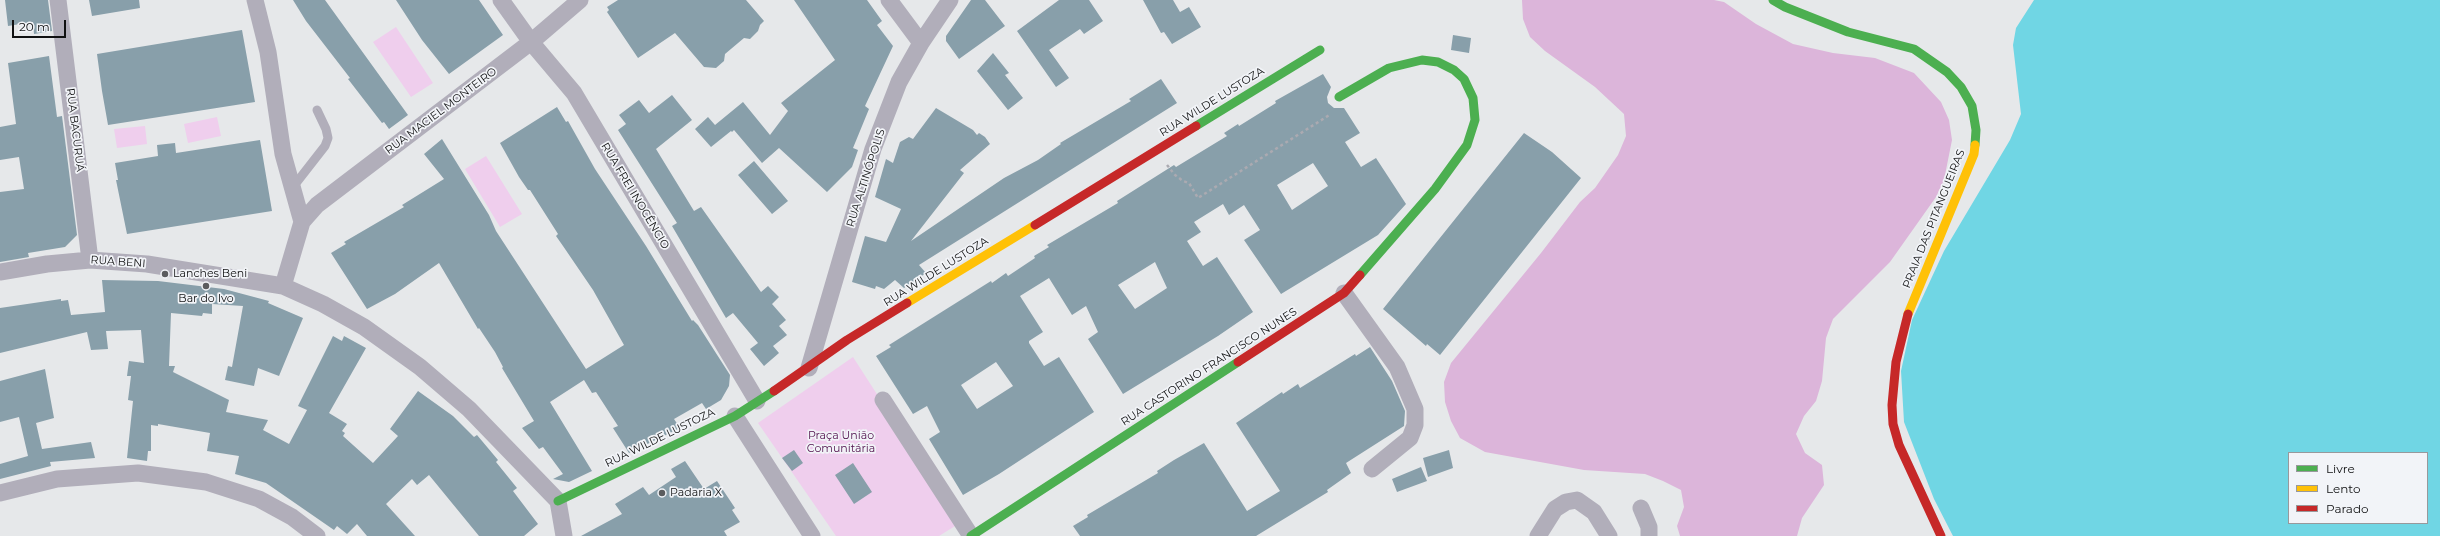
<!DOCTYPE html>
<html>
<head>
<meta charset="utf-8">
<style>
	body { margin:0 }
	#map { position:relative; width:2440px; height:536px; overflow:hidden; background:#e6e8ea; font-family:Montserrat,sans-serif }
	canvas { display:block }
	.legend { position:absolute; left:2288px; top:452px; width:140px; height:72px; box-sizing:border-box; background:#f2f4f8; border:1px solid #98999c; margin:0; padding:5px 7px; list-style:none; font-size:12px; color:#101112 }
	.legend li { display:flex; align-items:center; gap:8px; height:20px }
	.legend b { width:20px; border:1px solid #98999c }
	.scale { position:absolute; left:12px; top:20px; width:54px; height:18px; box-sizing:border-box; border:2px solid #101112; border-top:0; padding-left:5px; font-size:12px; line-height:14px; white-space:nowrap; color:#101112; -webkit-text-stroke:3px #f2f4f8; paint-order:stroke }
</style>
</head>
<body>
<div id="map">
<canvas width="2440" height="536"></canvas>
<ul class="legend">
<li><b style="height:5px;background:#4caf50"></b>Livre</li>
<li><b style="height:5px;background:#ffc107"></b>Lento</li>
<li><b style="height:5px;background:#c62828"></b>Parado</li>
</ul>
<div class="scale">20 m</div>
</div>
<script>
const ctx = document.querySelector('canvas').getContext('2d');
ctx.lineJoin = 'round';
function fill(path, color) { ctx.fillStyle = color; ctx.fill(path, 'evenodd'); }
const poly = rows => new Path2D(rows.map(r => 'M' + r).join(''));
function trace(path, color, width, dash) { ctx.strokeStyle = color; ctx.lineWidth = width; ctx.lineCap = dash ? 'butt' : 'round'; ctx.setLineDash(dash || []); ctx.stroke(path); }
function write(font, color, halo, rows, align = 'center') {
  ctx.font = font + ' Montserrat,sans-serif'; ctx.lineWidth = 3.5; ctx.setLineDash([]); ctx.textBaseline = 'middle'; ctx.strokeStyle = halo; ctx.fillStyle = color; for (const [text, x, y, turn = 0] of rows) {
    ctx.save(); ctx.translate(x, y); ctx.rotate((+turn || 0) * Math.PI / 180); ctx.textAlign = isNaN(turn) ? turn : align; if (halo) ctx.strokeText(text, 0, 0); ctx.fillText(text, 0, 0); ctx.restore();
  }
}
fill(poly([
	[396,27,433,83,411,97,373,42],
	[217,117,221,136,188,143,184,124],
	[145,126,147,144,117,148,114,129],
	[486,156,522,214,500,227,465,169],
	[853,357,960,523,939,536,836,536,758,423]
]), '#efceed');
fill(poly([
	[1522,0,1714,0,1724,2,1756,24,1793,44,1833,53,1875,58,1914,73,1941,102,1949,120,1952,140,1944,180,1936,197,1890,262,1833,319,1826,338,1822,381,1816,401,1804,416,1796,434,1805,453,1822,465,1824,485,1802,518,1797,536,1680,536,1677,526,1684,507,1681,490,1663,481,1645,474,1584,470,1485,452,1460,438,1451,421,1445,402,1444,382,1451,363,1541,253,1580,202,1595,188,1618,155,1626,136,1624,114,1595,87,1545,51,1530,37,1523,19]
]), '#dcb5da');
fill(poly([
	[2034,0,2440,0,2440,536,1953,536,1934,499,1904,422,1901,371,1912,320,1944,251,2010,140,2021,114,2013,45,2016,28],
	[2289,453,2427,453,2427,523,2289,523]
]), '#70d6e4');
fill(poly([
	[5,0,48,0,52,31,34,34,33,22,8,26],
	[89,0,139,0,140,8,92,16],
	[293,0,325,0,408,115,389,129,384,122,382,123,348,79,350,78,306,21],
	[396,0,479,0,503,35,449,74,422,40],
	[618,0,746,0,764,21,760,25,758,31,750,39,744,38,725,54,724,61,716,68,704,67,675,33,638,58,607,12,609,10,607,7],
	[794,0,867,0,882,21,877,25,893,46,865,106,869,109,853,148,858,150,852,167,827,192,779,148,762,163,734,130,732,132,731,131,711,147,695,129,708,117,715,125,743,102,770,135,788,111,781,103,835,60],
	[971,0,985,0,1005,26,959,59,946,41,946,36],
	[1059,0,1089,0,1103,21,1084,34,1080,29,1049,50,1069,78,1056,87,1017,31],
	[1143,0,1173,0,1180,12,1189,7,1201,27,1172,44,1164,32,1161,33],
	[242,30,255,102,108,125,102,91,97,54],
	[1453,35,1471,38,1469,53,1451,50],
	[993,53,1009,73,1005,75,1023,98,1008,110,977,71],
	[49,56,57,117,62,116,77,235,65,247,28,253,29,257,0,262,0,192,24,189,19,157,0,160,0,127,16,124,8,63],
	[1323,74,1331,87,1327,97,1328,103,1334,108,1344,108,1360,133,1345,142,1361,167,1376,158,1406,204,1378,235,1281,294,1244,240,1260,230,1244,205,1229,215,1223,204,1194,222,1201,232,1187,241,1203,266,1217,257,1253,312,1218,336,1123,394,1088,339,1098,332,1086,306,1072,315,1049,278,1020,296,1043,332,1029,341,1029,343,1044,366,1059,357,1094,412,999,474,963,495,929,439,940,432,927,406,913,414,876,356,891,347,889,345,991,281,992,283,1006,273,1008,276,1035,258,1034,256,1049,247,1047,245,1118,203,1117,201,1174,165,1176,167,1227,136,1224,133,1238,124,1239,126,1276,103,1275,101],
	[1313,163,1328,186,1292,210,1277,185],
	[1155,262,1167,288,1135,309,1118,285],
	[996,362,1013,386,977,409,961,385],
	[1161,79,1177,103,919,265,926,273,904,288,895,280,884,289,876,286,875,289,852,282,865,236,886,242,901,209,875,197,886,159,893,163,900,142,909,137,913,139,936,108,973,130,977,135,979,133,985,137,990,144,960,170,964,173,911,241,1004,178,1038,160,1061,144,1060,143,1131,101,1129,99],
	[672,95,692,120,656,149,694,211,701,207,761,292,768,286,779,297,772,304,786,320,779,326,787,335,773,346,779,353,764,366,750,349,758,343,733,313,726,318,672,226,677,223,618,130,626,124,619,115,639,100,649,113],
	[557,107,566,122,568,121,595,169,646,246,692,321,693,320,698,325,730,375,729,386,721,400,706,409,702,403,674,419,680,428,629,453,613,428,618,426,596,392,592,393,584,380,550,402,592,471,569,482,553,479,563,474,543,447,539,449,522,428,534,421,502,368,503,367,495,352,479,328,478,329,439,263,395,294,367,309,331,253,346,244,344,242,404,207,402,205,444,179,424,154,442,139,489,215,496,231,586,369,624,345,593,290,563,246,556,236,558,234,530,190,528,190,519,177,500,143],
	[1524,133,1552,152,1581,178,1440,355,1427,344,1426,346,1383,309],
	[260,140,272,211,127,234,116,180,118,180,115,163,158,156,157,145,175,143,176,153],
	[754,161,788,201,772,214,738,175],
	[102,280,158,281,224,289,269,301,268,303,303,318,279,376,258,368,254,386,225,380,228,366,232,367,243,306,212,304,212,314,203,313,202,316,171,313,169,366,175,366,173,372,229,400,226,412,268,420,263,430,289,444,307,410,298,406,333,336,342,341,344,336,366,348,329,413,347,424,342,431,345,433,343,436,373,463,398,436,390,429,418,391,453,416,474,437,477,435,498,460,496,462,517,488,513,491,538,524,524,536,479,536,429,475,417,485,412,479,386,504,415,536,367,536,357,524,347,534,337,526,334,530,266,483,235,474,239,456,207,451,210,433,158,424,158,426,151,425,151,451,148,451,147,461,127,458,133,401,128,400,131,376,127,376,129,361,144,363,141,330,106,331,108,349,91,350,87,332,0,353,0,308,61,299,61,301,68,300,71,315,105,312],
	[1370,347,1392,381,1405,411,1404,426,1346,463,1351,473,1327,490,1328,492,1256,536,1080,536,1073,526,1088,517,1087,515,1158,473,1157,471,1174,460,1204,443,1247,511,1280,491,1236,423,1282,392,1283,394,1298,384,1300,388,1355,354,1356,356],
	[45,369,54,418,36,423,42,449,91,442,95,458,50,462,51,466,0,479,0,464,28,456,19,417,0,422,0,381],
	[794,450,803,463,792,471,782,458],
	[1449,450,1453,468,1428,477,1423,458],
	[685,461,704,489,717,481,735,508,732,510,740,522,724,531,727,536,581,536,622,514,615,504,643,487,649,495,676,477,671,469],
	[853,463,872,492,854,504,835,475],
	[1421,467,1427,481,1397,492,1392,479]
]), '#889faa');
trace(poly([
	[1167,165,1175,175,1183,181,1189,183,1198,198,1331,114]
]), '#abaab1', 2.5, [3, 3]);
trace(poly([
	[293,187,325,146,328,138,326,129,317,110]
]), '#b1aeba', 9);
trace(poly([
	[58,0,90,260],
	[255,0,268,52,283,154,302,222,283,286],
	[501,0,531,42,574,93,757,401],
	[889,0,921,43],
	[302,222,317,205,531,42,580,0],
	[0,272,47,264,90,260,147,264,283,286,323,304,364,327,420,367,469,409,558,501,564,536],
	[1344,293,1397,367,1415,409,1415,425,1410,438,1372,469],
	[809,368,873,149,899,82,921,43,950,0],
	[883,400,971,536],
	[735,416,812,536],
	[0,493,57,479,138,473,206,482,259,499,292,517,317,536],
	[1641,508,1649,527,1649,536],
	[1538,536,1555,509,1566,502,1577,500,1594,512,1609,536]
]), '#b1aeba', 17);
trace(poly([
	[1773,0,1785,7,1848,32,1914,49,1947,72,1961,87,1972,106,1976,130,1975,145],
	[1339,97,1389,68,1422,60,1438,62,1454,70,1464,79,1473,98,1475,120,1467,145,1435,189,1360,275],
	[1196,126,1320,50],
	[558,501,735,416,774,391],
	[971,536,1238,362]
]), '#4caf50', 9);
trace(poly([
	[907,303,1035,225],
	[1908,314,1974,154,1975,145]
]), '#ffc107', 9);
trace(poly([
	[1035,225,1196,126],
	[1908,314,1896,362,1892,405,1893,424,1899,445,1941,536],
	[1238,362,1344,293,1360,275],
	[774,391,847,340,907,303]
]), '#c62828', 9);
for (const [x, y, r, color] of [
	[165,274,4,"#5b5c5e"],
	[206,286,4,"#5b5c5e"],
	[662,493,4,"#5b5c5e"]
]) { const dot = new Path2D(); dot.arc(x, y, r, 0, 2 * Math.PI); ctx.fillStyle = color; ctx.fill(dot); trace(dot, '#f2f4f8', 1.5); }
write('11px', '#101112', '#f2f4f8', [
	["RUA WILDE LUSTOZA",1212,102,-32],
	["RUA MACIEL MONTEIRO",441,111,-37],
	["RUA BACURUÁ",75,130,83],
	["RUA ALTINÓPOLIS",866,178,-72],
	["RUA FREI INOCÊNCIO",635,196,59],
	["PRAIA DAS PITANGUEIRAS",1934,219,-68],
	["RUA BENI",118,262,4],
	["RUA WILDE LUSTOZA",936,272,-32],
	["RUA CASTORINO FRANCISCO NUNES",1209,367,-33],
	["RUA WILDE LUSTOZA",660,438,-26]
]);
write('11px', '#101112', '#f2f4f8', [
	["Lanches Beni",173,274],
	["Bar do Ivo",206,299,"center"],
	["Padaria X",670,493]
], 'left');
write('11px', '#51104d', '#f2f4f8', [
	["Praça União",841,436],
	["Comunitária",841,449]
]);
</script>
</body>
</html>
